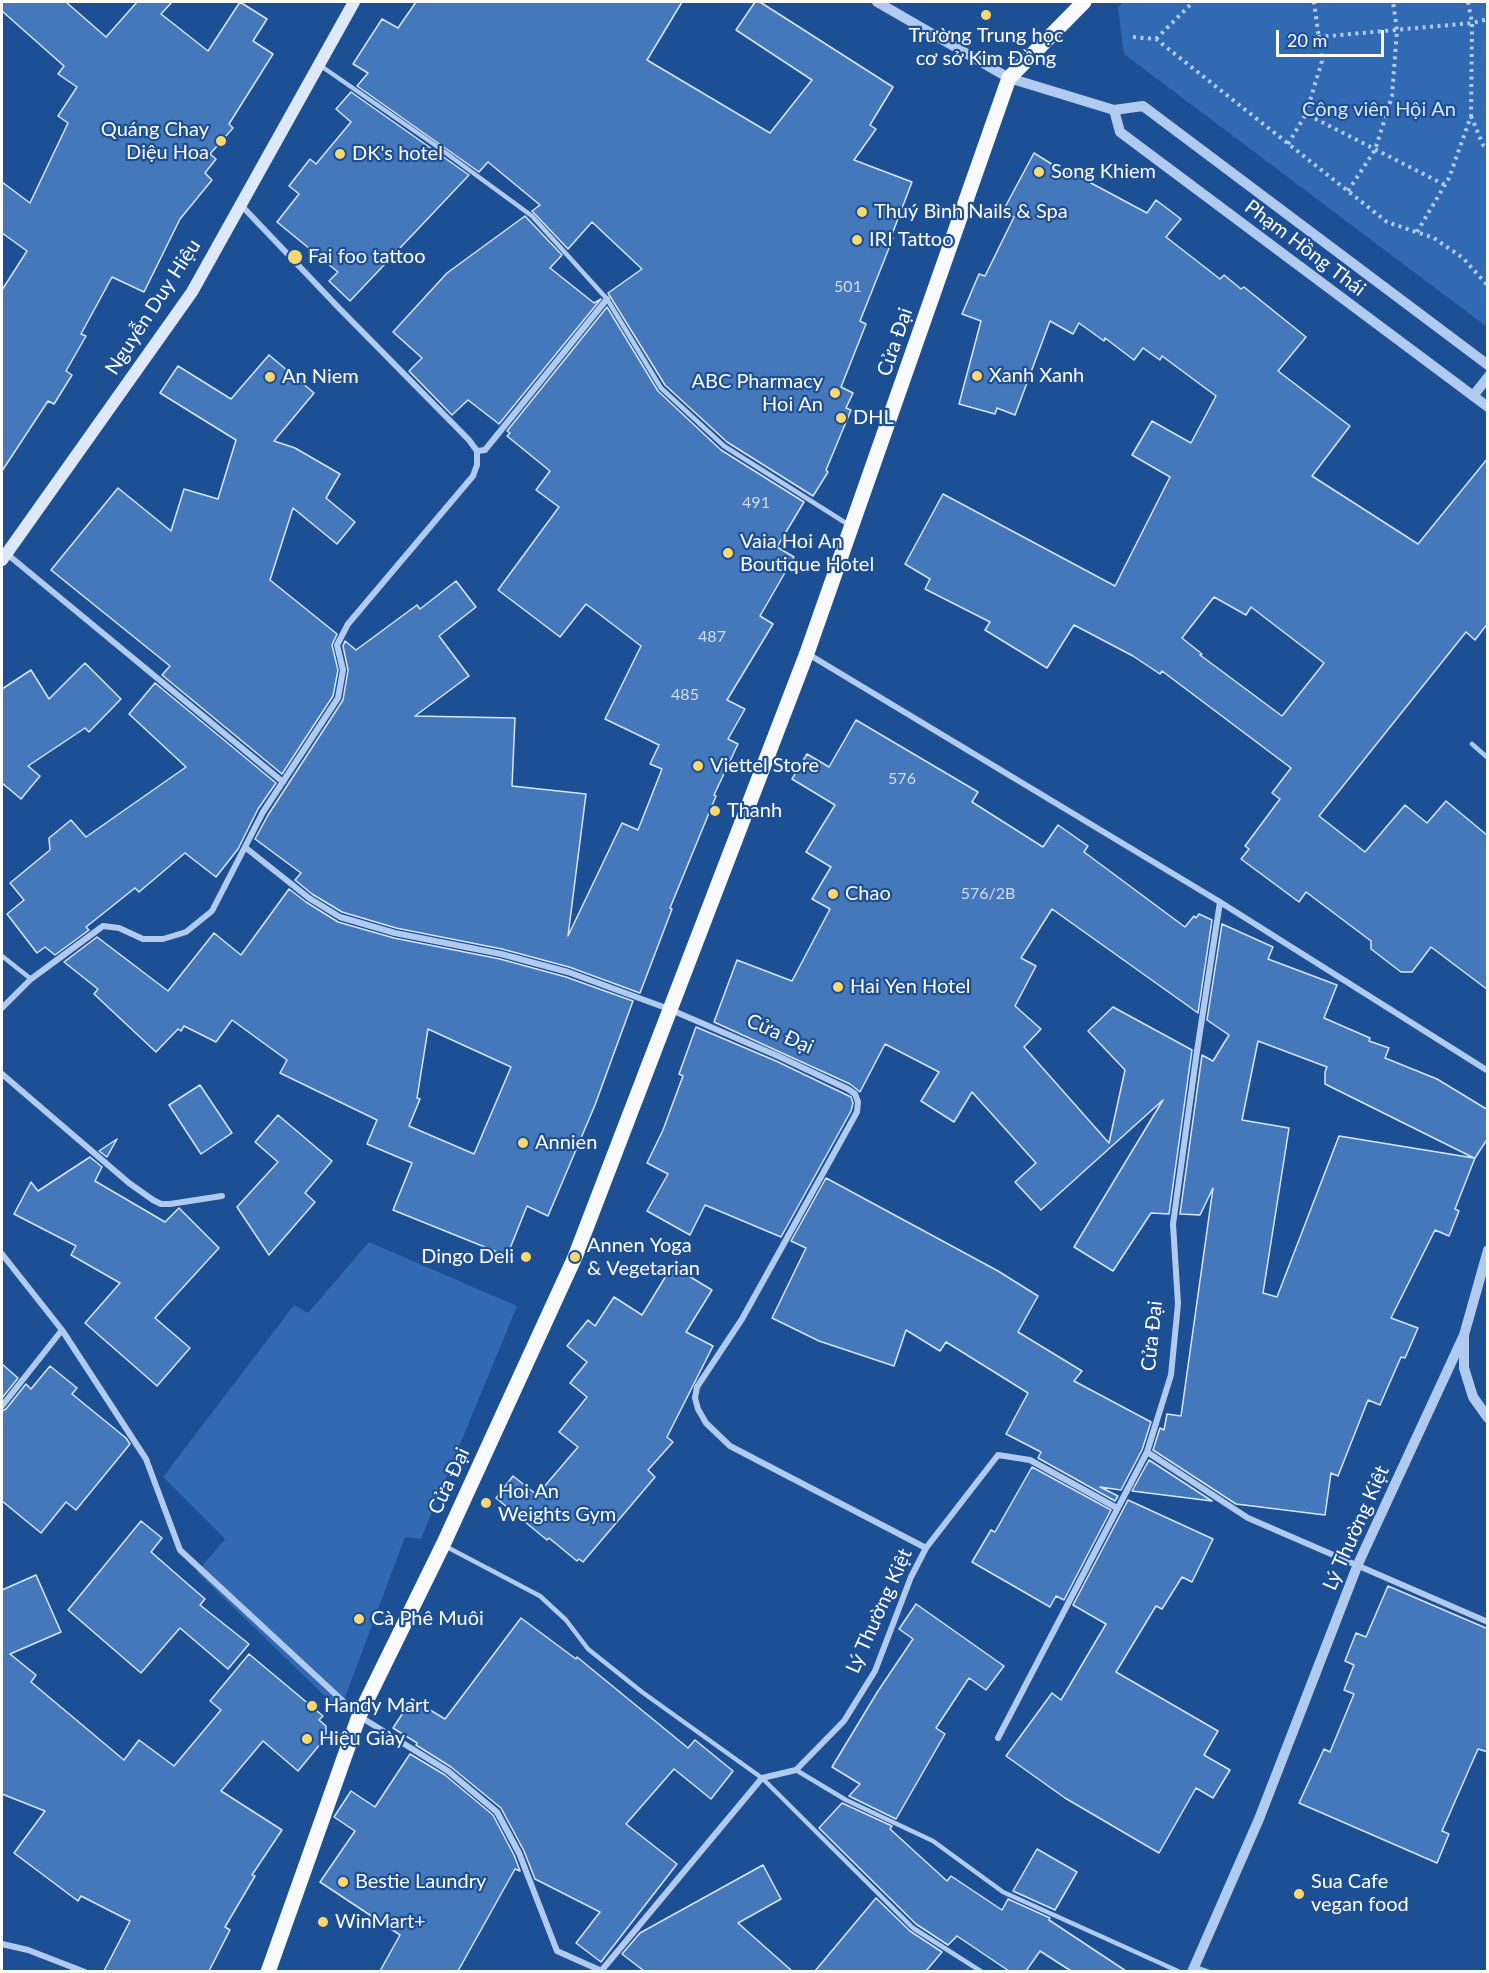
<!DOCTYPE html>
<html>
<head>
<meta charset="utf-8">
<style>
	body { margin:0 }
	#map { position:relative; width:1489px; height:1973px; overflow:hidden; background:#1d4f95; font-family:Lato,sans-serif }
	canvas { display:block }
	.frame { position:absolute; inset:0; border:3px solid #fff; pointer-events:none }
	.scale { position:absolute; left:1276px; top:30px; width:108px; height:27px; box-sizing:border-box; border:3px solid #fff; border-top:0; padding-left:8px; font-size:18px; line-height:21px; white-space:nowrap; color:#fff; -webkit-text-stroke:4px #1d4f95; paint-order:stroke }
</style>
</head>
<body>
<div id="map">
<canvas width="1489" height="1973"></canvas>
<div class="frame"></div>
<div class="scale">20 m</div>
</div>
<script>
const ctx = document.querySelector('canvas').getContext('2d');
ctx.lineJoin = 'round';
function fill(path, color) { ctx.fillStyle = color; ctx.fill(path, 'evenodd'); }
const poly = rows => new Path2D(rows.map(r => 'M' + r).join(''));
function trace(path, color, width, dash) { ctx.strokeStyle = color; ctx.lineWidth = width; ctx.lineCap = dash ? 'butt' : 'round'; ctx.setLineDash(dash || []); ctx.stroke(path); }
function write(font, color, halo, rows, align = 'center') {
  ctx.font = font + ' Lato,sans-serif'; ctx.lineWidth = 4.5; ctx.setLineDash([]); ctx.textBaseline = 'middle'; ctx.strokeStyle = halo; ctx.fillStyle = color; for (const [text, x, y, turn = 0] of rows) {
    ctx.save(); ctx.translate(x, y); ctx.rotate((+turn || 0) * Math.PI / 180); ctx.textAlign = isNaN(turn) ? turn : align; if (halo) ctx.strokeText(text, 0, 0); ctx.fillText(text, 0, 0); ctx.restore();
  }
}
fill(poly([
	[1124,2,1487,2,1487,327,1124,54,1118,7],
	[369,1242,517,1306,421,1539,405,1537,340,1711,197,1572,225,1539,163,1477,294,1305,308,1313]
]), '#3169b3');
const building = poly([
	[2,2,66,2,106,37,137,2,172,2,161,14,208,51,240,2,267,19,253,41,273,54,229,124,233,128,210,154,216,159,205,173,212,180,180,219,144,292,112,277,81,334,86,336,66,371,72,375,54,404,48,401,2,471,2,290,27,251,2,233,2,182,30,203,68,123,58,116,77,87,58,74,64,66,2,11,2,2],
	[416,2,682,2,647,60,770,133,812,80,736,30,755,2,760,2,893,87,870,125,876,129,854,160,912,182,891,237,893,238,860,321,866,324,841,387,853,393,846,408,851,410,826,470,828,472,813,496,727,442,665,385,608,293,642,269,592,222,568,249,532,211,540,205,488,162,479,172,357,86,368,73,353,64,382,19,398,28,416,2],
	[351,92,469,175,350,301,329,281,338,272,277,222,299,194,289,186,310,159,316,164,351,122,336,109,351,92],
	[1034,153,1074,178,1076,175,1147,213,1156,200,1181,219,1166,237,1220,279,1224,275,1241,289,1244,287,1306,337,1278,371,1350,426,1312,476,1418,544,1488,458,1488,623,1475,640,1466,632,1319,816,1365,852,1405,805,1427,823,1446,801,1488,836,1488,990,1431,947,1412,972,1401,972,1371,949,1371,941,1306,892,1299,902,1241,859,1249,849,1245,846,1280,799,1272,793,1291,768,1162,671,1160,674,1133,656,1074,625,1047,668,985,630,990,622,925,589,930,579,905,564,943,494,1115,586,1170,477,1132,455,1152,421,1191,443,1216,396,1162,356,1160,360,1143,348,1134,360,1105,338,1104,341,1079,323,1073,334,1050,321,1015,415,997,408,995,414,959,404,981,321,962,314,979,274,985,276,1014,217,1003,211,1034,153],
	[1214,597,1246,615,1251,607,1324,663,1282,716,1200,655,1202,654,1182,638,1214,597],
	[525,216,562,255,550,268,594,303,601,299,499,424,468,400,452,415,409,371,422,358,393,332,447,273,525,216],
	[607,307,658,391,721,450,804,502,777,547,794,557,760,616,773,624,727,700,745,709,728,739,738,744,714,795,716,796,670,908,672,909,640,993,569,967,502,949,396,928,342,912,312,894,295,880,301,873,255,839,268,815,343,700,348,670,343,646,345,641,356,650,417,605,420,609,456,581,476,607,439,636,469,676,415,716,515,718,512,786,586,794,568,936,622,823,638,830,662,769,650,764,659,745,605,719,641,646,586,604,560,637,498,590,559,507,536,490,550,471,507,436,510,433,507,431,607,307],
	[269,355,314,393,274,441,295,448,340,474,326,498,355,522,337,544,293,508,270,580,337,634,332,645,338,670,333,696,282,774,162,675,170,666,51,570,118,488,171,531,184,489,218,499,236,440,160,393,178,366,231,399,269,355],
	[85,663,121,699,89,732,85,728,28,766,40,776,21,799,2,783,2,689,31,670,49,699,85,663],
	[155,683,276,783,258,809,238,849,216,877,185,853,139,892,135,888,86,927,89,930,55,955,45,947,37,953,7,914,24,900,10,883,50,850,49,838,71,820,86,837,186,767,129,714,155,683],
	[856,720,978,792,972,802,1043,847,1058,825,1088,846,1084,852,1185,927,1194,916,1196,918,1199,914,1212,920,1198,1013,1052,909,1021,958,1036,966,1015,1006,1041,1029,1024,1047,1109,1143,1125,1070,1088,1031,1113,1007,1192,1050,1169,1214,1151,1213,1113,1271,1074,1247,1163,1100,1041,1210,1015,1182,1036,1163,972,1092,954,1122,921,1101,939,1072,885,1044,860,1092,850,1084,714,1022,737,960,792,981,830,909,812,899,831,867,806,852,835,805,792,779,807,754,829,767,856,720],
	[289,889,306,902,338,922,394,938,500,959,566,977,633,1001,595,1105,548,1216,527,1206,507,1256,393,1210,412,1163,367,1144,377,1120,280,1073,287,1060,232,1020,216,1042,184,1026,181,1031,178,1029,156,1052,94,994,98,989,64,962,97,937,168,991,214,933,241,955,289,889],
	[428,1029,511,1067,474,1154,409,1126,420,1099,417,1098,428,1029],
	[1222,924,1273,947,1268,959,1337,985,1324,1018,1370,1038,1369,1041,1389,1048,1385,1058,1437,1079,1488,1110,1488,1138,1475,1158,1455,1209,1459,1211,1449,1236,1435,1230,1391,1318,1418,1328,1405,1358,1401,1357,1380,1405,1368,1400,1338,1476,1331,1473,1325,1515,1236,1504,1153,1450,1160,1428,1164,1430,1167,1414,1181,1416,1213,1188,1200,1215,1180,1214,1202,1055,1213,1061,1229,1035,1207,1020,1222,924],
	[1258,1041,1327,1067,1325,1072,1325,1084,1474,1158,1339,1136,1277,1297,1263,1293,1289,1128,1242,1120,1258,1041],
	[696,1027,776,1061,851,1097,853,1103,851,1111,781,1237,705,1205,690,1235,647,1211,668,1174,647,1163,663,1130,683,1076,679,1074,696,1027],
	[200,1085,232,1133,201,1154,169,1105,200,1085],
	[278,1115,332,1161,305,1193,315,1202,269,1255,237,1207,278,1162,255,1142,278,1115],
	[117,1139,107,1157,99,1151,117,1139],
	[90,1157,102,1167,95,1181,165,1222,179,1208,219,1248,155,1318,190,1348,157,1386,85,1323,120,1283,71,1255,76,1246,14,1214,31,1182,38,1191,90,1157],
	[826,1178,998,1271,1038,1296,1018,1332,1082,1371,1074,1381,1151,1422,1142,1450,1121,1490,1100,1487,1118,1496,1115,1501,1038,1458,1041,1452,1006,1434,1028,1393,946,1342,940,1351,906,1330,894,1366,819,1341,772,1318,806,1248,791,1241,826,1178],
	[672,1266,712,1290,686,1332,713,1346,667,1437,673,1442,648,1470,655,1477,583,1562,579,1559,577,1561,549,1538,547,1540,496,1498,513,1476,537,1495,578,1447,559,1432,587,1397,570,1383,587,1362,567,1346,588,1320,595,1326,614,1297,642,1315,672,1266],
	[2,1364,18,1378,2,1398,2,1364],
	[50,1366,77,1388,72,1394,126,1438,130,1444,76,1510,66,1502,41,1533,2,1501,2,1411,6,1409,26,1384,31,1389,50,1366],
	[1149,1460,1212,1501,1132,1491,1149,1460],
	[1032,1467,1111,1510,1064,1600,1056,1596,1050,1607,972,1562,991,1530,995,1532,1032,1467],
	[1128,1500,1213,1539,1192,1582,1182,1577,1162,1609,1156,1606,1116,1672,1218,1731,1204,1755,1230,1770,1213,1798,1196,1788,1159,1853,1065,1798,1006,1756,1052,1693,1061,1700,1106,1624,1073,1605,1128,1500],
	[141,1521,162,1538,151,1552,205,1599,200,1605,249,1644,228,1669,180,1628,141,1673,68,1610,141,1521],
	[36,1575,61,1632,10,1654,36,1675,31,1682,124,1760,139,1740,174,1766,221,1710,210,1701,249,1654,323,1716,319,1720,326,1726,326,1737,298,1771,263,1741,221,1791,282,1830,252,1875,255,1876,225,1927,230,1930,209,1971,104,1971,130,1921,81,1896,78,1901,14,1853,45,1811,2,1794,2,1590,36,1575],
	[1388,1586,1488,1629,1488,1752,1478,1749,1442,1831,1449,1834,1437,1863,1299,1803,1324,1749,1330,1752,1354,1694,1344,1690,1354,1665,1345,1661,1356,1633,1366,1637,1388,1586],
	[916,1604,1004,1666,986,1690,969,1678,936,1728,945,1734,896,1819,849,1796,860,1784,832,1767,878,1691,913,1639,899,1629,916,1604],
	[521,1618,576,1659,577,1657,688,1748,695,1740,733,1771,711,1799,674,1769,626,1824,677,1864,601,1962,576,1943,600,1912,535,1879,524,1851,501,1808,451,1767,416,1745,417,1743,393,1728,412,1699,445,1719,521,1618],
	[410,1754,445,1775,493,1815,514,1855,520,1871,515,1869,458,1971,380,1971,400,1935,320,1882,355,1831,334,1817,351,1791,375,1807,410,1754],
	[842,1803,892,1826,890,1829,947,1881,951,1876,1002,1910,1008,1899,1050,1918,1049,1920,1126,1971,1071,1971,1040,1951,1026,1971,1009,1971,957,1936,948,1945,916,1924,819,1828,842,1803],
	[1037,1849,1077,1872,1055,1910,1013,1891,1037,1849],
	[763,1865,781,1899,738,1923,792,1971,644,1971,622,1954,640,1933,763,1865],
	[876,1898,910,1931,942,1952,926,1971,815,1971,876,1898]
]);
fill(building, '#4578bb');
trace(building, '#d6e6fb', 1.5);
trace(poly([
	[1133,37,1156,39,1387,222,1434,238,1463,258,1488,286],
	[1318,37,1472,23,1488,19],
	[1156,39,1193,2],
	[1306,114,1322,61,1314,2],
	[1471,116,1483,145,1488,149],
	[1288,144,1306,114,1445,185],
	[1348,191,1375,150,1392,96,1397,30,1393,2],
	[1417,232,1449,178,1471,116,1472,23,1468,2]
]), '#b0cbef', 4, [3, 4.5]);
trace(poly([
	[321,66,435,145,532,216,607,299,661,388,724,446,849,525],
	[1472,744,1488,758],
	[2,956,31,979],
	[445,1546,540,1596,566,1620,588,1649,642,1692,762,1778,913,1928,982,1972],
	[796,1770,846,1800,933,1841,1003,1892,1180,1972],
	[1194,1967,1209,1972]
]), '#b0cbef', 4.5);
trace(poly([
	[477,451,485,450,607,299],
	[7,554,283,782],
	[808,654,1220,902,1488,1071],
	[246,848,309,898,340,917,395,933,501,954,568,972,669,1009,778,1056,848,1089,855,1094,858,1102,857,1112,742,1319,697,1387,695,1398,698,1409,706,1423,730,1446,926,1548],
	[2,1008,31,979,103,926,119,928,143,939,163,939,186,932,212,911,263,812,338,698,343,670,337,645,348,624,473,476,477,465,477,451,469,440,338,307,240,204],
	[2,1074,129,1183,153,1200,161,1204,170,1204,222,1196],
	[2,1254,62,1330,146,1459,180,1550,359,1716,448,1771,497,1812,519,1853,557,1951,604,1972],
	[2,1406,62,1330],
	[1147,1452,1248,1518,1488,1622],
	[998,1738,1147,1452,1171,1375,1178,1304,1173,1224,1197,1051,1220,902],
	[2,1944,28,1950,85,1972],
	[602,1970,762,1778,796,1770,844,1721,875,1671,911,1577,926,1548,998,1455,1030,1460,1117,1508]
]), '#b0cbef', 6);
trace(poly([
	[877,2,1009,78,1114,110,1143,106,1488,365],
	[1114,110,1120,132,1488,407],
	[1473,396,1488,377],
	[1488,1250,1464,1335,1464,1368,1473,1397,1488,1418],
	[1192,1972,1259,1819,1358,1564,1464,1335]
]), '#b0cbef', 10);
trace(poly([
	[2,560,192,292,354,2]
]), '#dde9fb', 12);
trace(poly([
	[268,1972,359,1716,443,1545,575,1257,807,653,1009,78,1084,2]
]), '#f8faff', 15);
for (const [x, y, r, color] of [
	[986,15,6,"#fed76e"],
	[221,141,6,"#fed76e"],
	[340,154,6,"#fed76e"],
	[1039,172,6,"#fed76e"],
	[862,212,6,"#fed76e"],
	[857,240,6,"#fed76e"],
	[295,257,8,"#fed76e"],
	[977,376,6,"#fed76e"],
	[270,377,6,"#fed76e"],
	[835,393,6,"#fed76e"],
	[841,418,6,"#fed76e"],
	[728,553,6,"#fed76e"],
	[698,766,6,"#fed76e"],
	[715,811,6,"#fed76e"],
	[833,894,6,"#fed76e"],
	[838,987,6,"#fed76e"],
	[523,1143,6,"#fed76e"],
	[526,1257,6,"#fed76e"],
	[575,1257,6,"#fed76e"],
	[486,1503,6,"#fed76e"],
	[359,1619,6,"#fed76e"],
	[312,1706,6,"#fed76e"],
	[307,1739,6,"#fed76e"],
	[343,1882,6,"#fed76e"],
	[1299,1894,6,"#fed76e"],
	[323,1922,6,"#fed76e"]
]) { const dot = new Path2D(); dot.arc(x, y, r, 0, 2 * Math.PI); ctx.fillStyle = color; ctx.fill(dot); trace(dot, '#1d4f95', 2); }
write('16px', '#d0ddee', null, [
	["501",848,287],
	["491",756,503],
	["487",712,637],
	["485",685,695],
	["576",902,779],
	["576/2B",988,894]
]);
write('20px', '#fff', '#1d4f95', [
	["Trường Trung học",986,36,"center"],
	["cơ sở Kim Đồng",986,59,"center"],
	["Quáng Chay",209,130,"right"],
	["Diệu Hoa",209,153,"right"],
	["DK's hotel",352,154],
	["Song Khiem",1051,172],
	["Thuý Bình Nails & Spa",874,212],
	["IRI Tattoo",869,240],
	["Fai foo tattoo",308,257],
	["Xanh Xanh",989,376],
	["An Niem",282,377],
	["ABC Pharmacy",823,382,"right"],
	["Hoi An",823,405,"right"],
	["DHL",853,418],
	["Vaia Hoi An",740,542],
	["Boutique Hotel",740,565],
	["Viettel Store",710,766],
	["Thanh",727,811],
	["Chao",845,894],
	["Hai Yen Hotel",850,987],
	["Annien",535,1143],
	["Annen Yoga",587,1246],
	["& Vegetarian",587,1269],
	["Dingo Deli",514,1257,"right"],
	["Hoi An",498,1492],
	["Weights Gym",498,1515],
	["Cà Phê Muôi",371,1619],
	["Handy Mart",324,1706],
	["Hiệu Giày",319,1739],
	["Bestie Laundry",355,1882],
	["Sua Cafe",1311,1882],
	["vegan food",1311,1905],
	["WinMart+",335,1922]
], 'left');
write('20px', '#d6e6fb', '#1d4f95', [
	["Công viên Hội An",1379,110]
]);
write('20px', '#fff', '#1d4f95', [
	["Phạm Hồng Thái",1305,248,37],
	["Nguyễn Duy Hiệu",153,307,-57],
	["Cửa Đại",895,342,-71],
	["Cửa Đại",780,1034,24],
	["Cửa Đại",1152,1336,-84],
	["Cửa Đại",449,1481,-65],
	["Lý Thường Kiệt",1356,1528,-66],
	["Lý Thường Kiệt",879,1611,-66]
]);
</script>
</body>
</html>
